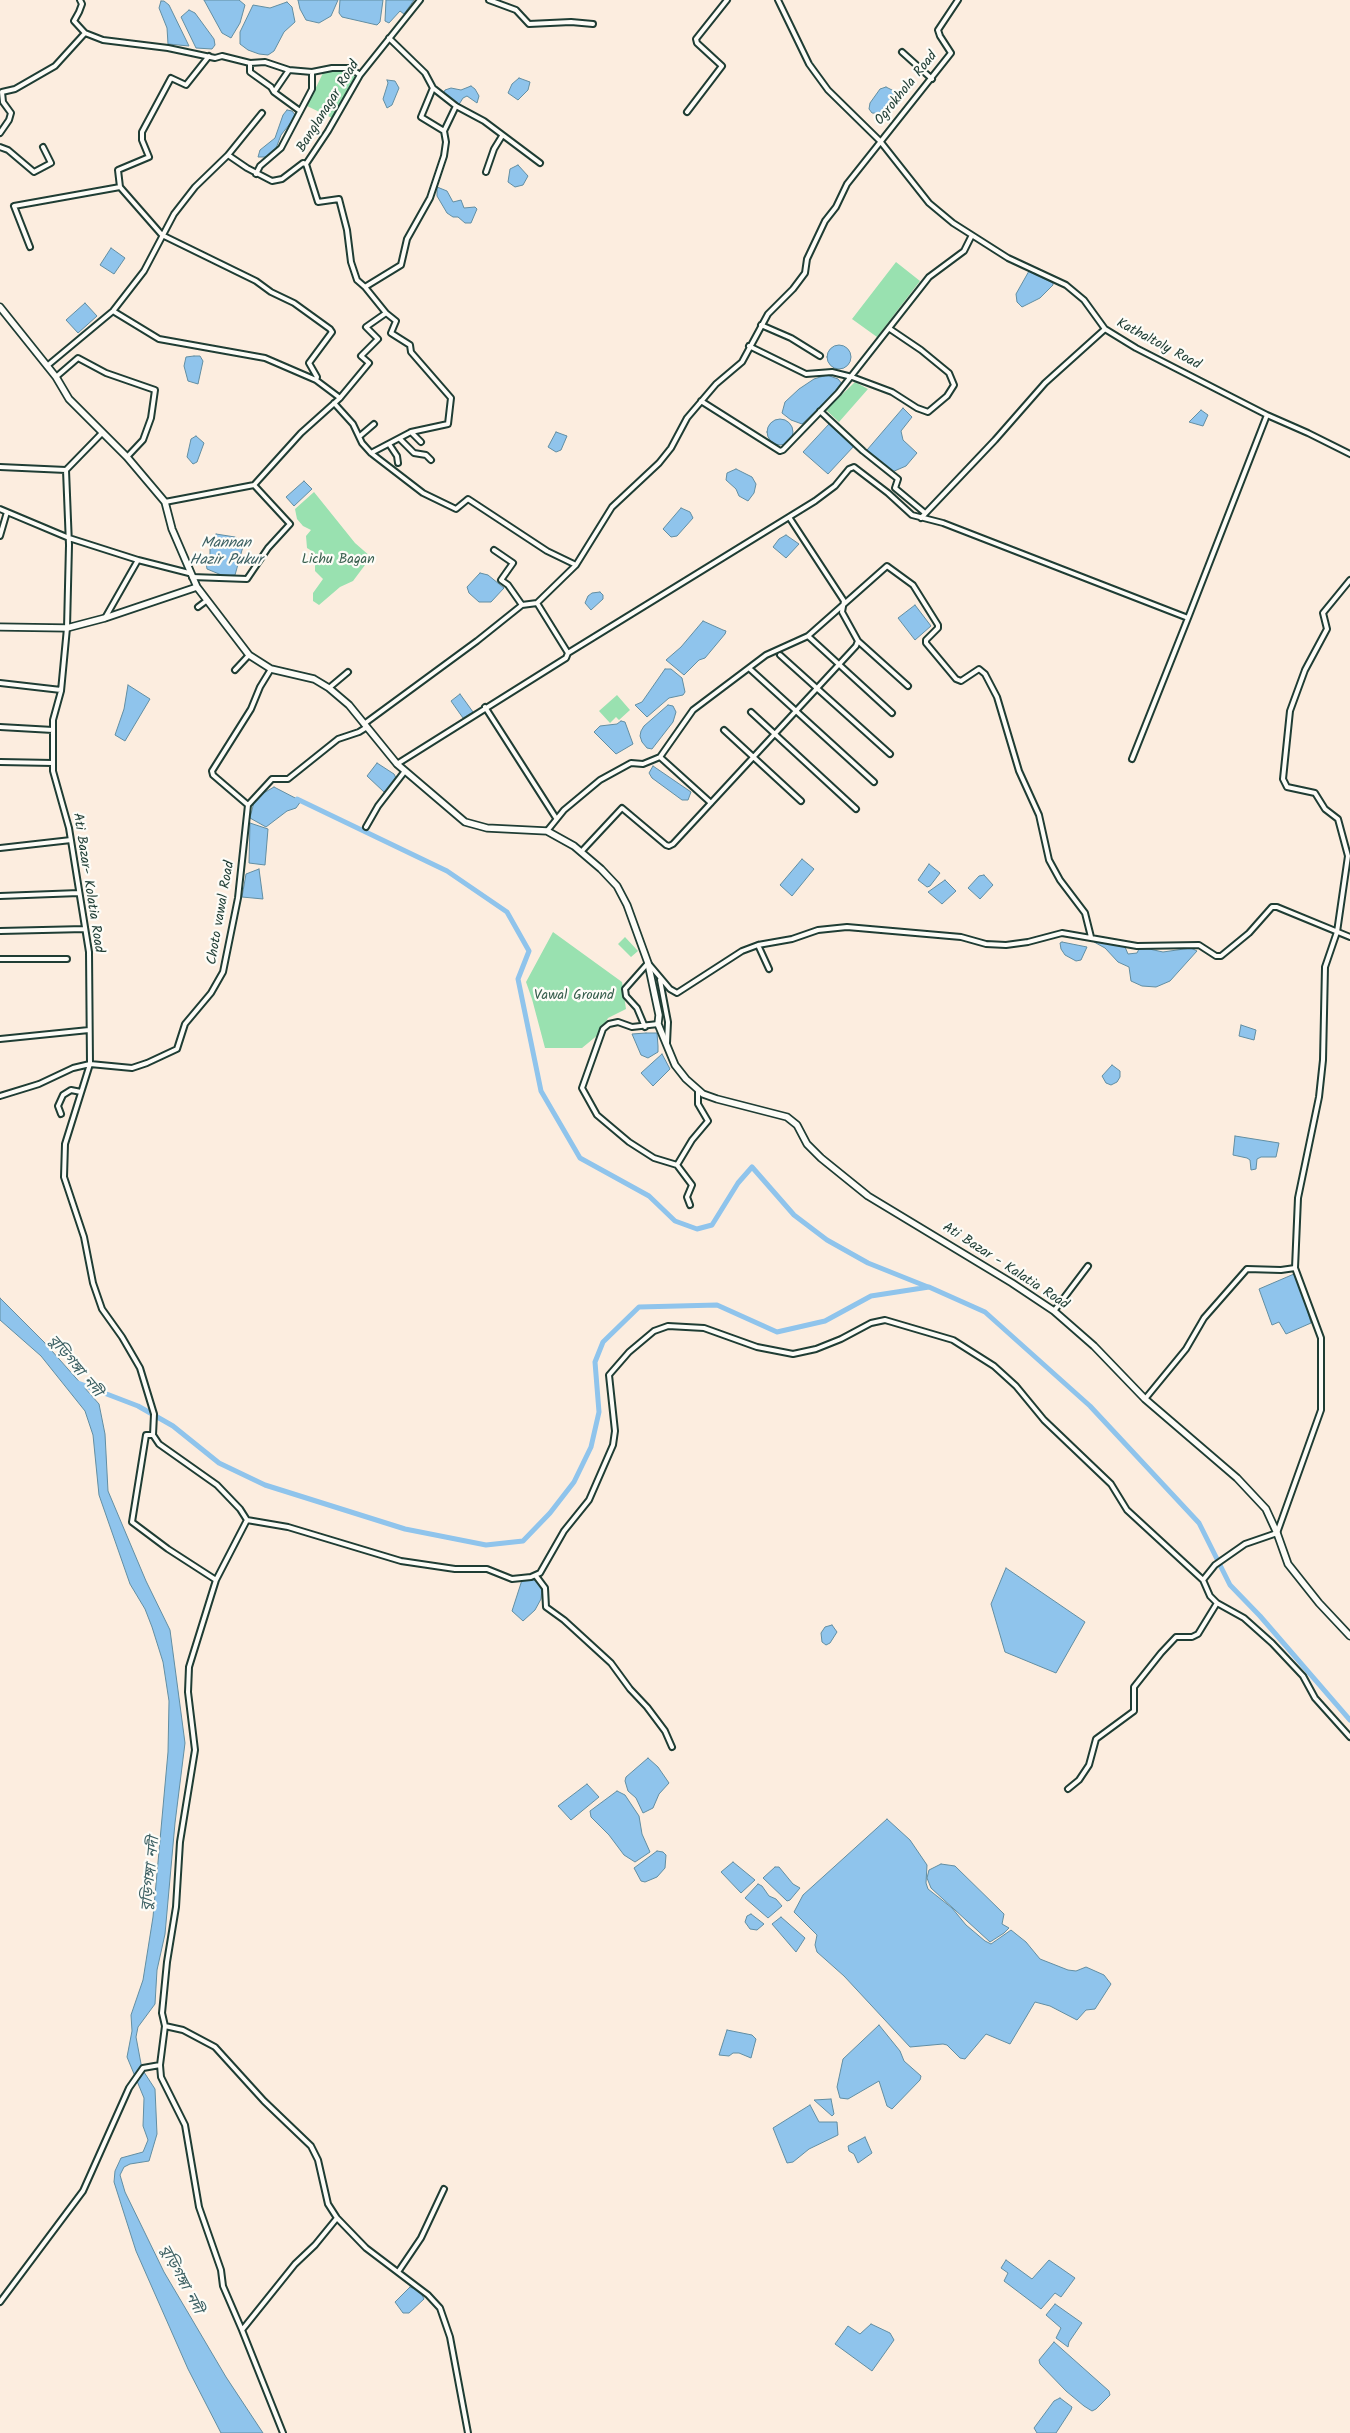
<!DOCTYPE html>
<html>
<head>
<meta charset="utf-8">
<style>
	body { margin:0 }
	canvas { display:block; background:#fceddf }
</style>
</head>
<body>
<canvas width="1350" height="2433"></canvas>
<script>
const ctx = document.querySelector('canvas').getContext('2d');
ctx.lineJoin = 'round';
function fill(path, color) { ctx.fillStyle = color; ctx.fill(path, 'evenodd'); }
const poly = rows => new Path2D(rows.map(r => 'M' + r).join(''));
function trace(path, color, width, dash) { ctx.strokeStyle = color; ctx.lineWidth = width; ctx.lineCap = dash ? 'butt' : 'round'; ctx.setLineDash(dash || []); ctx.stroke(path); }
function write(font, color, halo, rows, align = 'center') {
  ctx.font = font + ' Kalam,"Noto Sans Bengali",sans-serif'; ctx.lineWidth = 4.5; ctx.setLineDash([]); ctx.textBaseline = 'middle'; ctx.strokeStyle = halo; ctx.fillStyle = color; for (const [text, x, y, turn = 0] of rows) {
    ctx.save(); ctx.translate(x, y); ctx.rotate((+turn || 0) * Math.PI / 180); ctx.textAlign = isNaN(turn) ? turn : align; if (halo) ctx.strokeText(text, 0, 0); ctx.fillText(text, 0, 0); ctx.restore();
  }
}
fill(poly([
	[342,70,355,76,332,118,307,106,323,73],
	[896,262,920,281,877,337,852,319],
	[855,382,868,389,839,422,826,410],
	[314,492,355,543,371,557,353,581,340,587,319,605,313,601,313,593,323,579,315,571,315,553,307,548,306,536,311,530,303,526,297,519,295,509],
	[617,695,630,710,619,720,616,717,610,723,599,711],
	[553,932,622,982,626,1009,608,1018,599,1034,582,1048,545,1048,532,999,526,982],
	[625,937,638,951,631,957,618,944]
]), '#99e1b0');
const water = poly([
	[204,0,239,0,245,5,240,23,231,38,222,33,204,0],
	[298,0,338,0,331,16,319,23,306,20,300,9,298,0],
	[340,0,383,0,380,22,377,25,342,17,339,13,340,0],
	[386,0,414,0,404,14,400,11,389,23,385,21,386,0],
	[161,1,164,1,169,5,189,46,168,44,167,28,159,8,161,1],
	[287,2,292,7,295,22,284,32,274,51,268,55,259,54,248,50,240,44,240,32,253,5,270,8,287,2],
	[189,10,195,13,214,39,215,45,212,49,196,48,181,17,189,10],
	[519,78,530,82,528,90,518,100,508,93,512,84,519,78],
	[387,80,395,81,399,88,392,105,387,108,383,99,388,83,387,80],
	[471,86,475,89,479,96,477,103,467,96,463,98,458,106,443,94,445,90,451,88,461,90,471,86],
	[886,87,898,93,896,103,885,114,872,113,869,109,870,103,880,89,886,87],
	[287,110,292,111,296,116,281,135,275,151,268,157,258,157,260,150,275,138,283,115,287,110],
	[518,165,528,176,523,185,515,187,508,182,510,169,518,165],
	[437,187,447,191,453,202,461,200,464,208,475,207,477,209,471,223,465,223,458,217,453,217,447,213,437,196,437,187],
	[111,248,125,258,114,274,100,265,111,248],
	[1029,271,1053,283,1053,285,1040,298,1022,307,1017,302,1016,294,1029,271],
	[85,303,97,316,78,333,66,320,85,303],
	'827 357a12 12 0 1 1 24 0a12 12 0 1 1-24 0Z',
	[194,356,200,356,203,361,198,384,188,381,184,366,186,357,194,356],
	[827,375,838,379,843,385,802,424,791,420,782,413,785,402,799,389,814,379,827,375],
	[903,408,912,417,901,431,903,440,917,453,906,466,892,472,867,450,903,408],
	[1201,410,1208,415,1203,426,1189,422,1201,410],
	'767 432a13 13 0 1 1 26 0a13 13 0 1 1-26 0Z',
	[829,424,854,446,828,474,803,452,829,424],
	[556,432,567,436,561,450,556,452,548,447,556,432],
	[196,436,204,443,197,462,193,464,187,457,191,439,196,436],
	[736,469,752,477,756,484,754,493,748,501,739,496,736,489,726,480,727,473,736,469],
	[304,481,312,489,294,506,286,497,304,481],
	[681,508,690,512,693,518,677,536,671,537,663,529,681,508],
	[216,534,235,537,244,543,235,575,224,576,207,569,206,563,210,555,210,543,216,534],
	[786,535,799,544,786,558,773,547,779,539,786,535],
	[480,573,488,575,504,588,491,602,479,602,469,593,467,587,480,573],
	[600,592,603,595,603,599,591,610,585,603,588,596,592,593,600,592],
	[915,605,931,626,915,640,898,618,915,605],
	[703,621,723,630,726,631,725,634,705,658,699,660,684,675,666,660,681,647,703,621],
	[665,669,671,669,682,678,685,692,683,695,669,698,647,717,635,705,642,702,665,669],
	[128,685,150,699,125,741,115,735,124,709,128,685],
	[460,694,473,712,463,718,451,701,460,694],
	[668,705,673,706,676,712,673,722,652,749,647,748,642,742,640,736,641,731,644,726,668,705],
	[621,721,625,722,633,744,616,754,594,732,600,726,617,724,621,721],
	[377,763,394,774,397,780,384,792,367,776,377,763],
	[653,766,691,792,688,800,682,800,652,778,649,773,653,766],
	[274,787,301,801,296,808,287,811,266,827,250,818,255,798,274,787],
	[250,823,268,829,265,865,249,863,250,823],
	[802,859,814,869,792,896,780,885,802,859],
	[929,864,940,873,930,886,927,887,918,880,929,864],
	[259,869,263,899,242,897,246,874,259,869],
	[984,875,993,885,980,899,968,888,979,876,984,875],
	[945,880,956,891,942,904,928,892,945,880],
	[1097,939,1125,947,1128,954,1137,953,1140,947,1163,952,1191,948,1197,951,1170,981,1156,987,1142,986,1131,981,1129,967,1118,962,1105,948,1094,942,1097,939],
	[1062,942,1087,947,1081,960,1076,961,1065,955,1061,949,1060,943,1062,942],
	[1241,1025,1256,1030,1254,1040,1239,1036,1241,1025],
	[646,1033,657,1033,658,1046,658,1052,648,1058,641,1055,632,1034,646,1033],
	[662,1054,670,1069,653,1086,641,1073,662,1054],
	[1112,1065,1120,1071,1120,1077,1117,1082,1111,1085,1106,1083,1102,1076,1112,1065],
	[1235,1136,1279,1143,1276,1157,1261,1157,1257,1159,1256,1169,1251,1170,1250,1160,1247,1158,1233,1155,1235,1136],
	[1294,1274,1302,1291,1311,1323,1286,1334,1279,1322,1272,1325,1259,1289,1294,1274],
	[0,1298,44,1342,99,1404,105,1434,108,1491,146,1581,170,1630,185,1743,175,1823,165,1934,157,1970,155,2004,138,2027,136,2037,142,2069,155,2089,157,2134,149,2161,130,2164,124,2167,120,2175,125,2192,164,2272,226,2377,263,2433,221,2433,188,2369,136,2251,114,2182,115,2171,121,2158,143,2152,148,2140,143,2126,144,2098,127,2057,132,2031,131,2015,143,1980,153,1917,168,1752,169,1701,163,1662,152,1627,145,1609,130,1584,99,1495,93,1435,85,1411,41,1356,0,1320,0,1298],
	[1006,1568,1085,1622,1056,1673,1005,1652,991,1604,1006,1568],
	[530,1579,537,1581,542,1589,541,1599,535,1610,523,1621,512,1611,522,1580,530,1579],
	[832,1625,837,1632,830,1643,826,1645,822,1642,821,1633,825,1627,832,1625],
	[648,1758,658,1767,669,1783,659,1794,653,1808,643,1813,636,1798,628,1791,625,1781,626,1777,648,1758],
	[587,1784,599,1797,571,1820,558,1806,587,1784],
	[617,1791,625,1795,639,1816,642,1834,650,1852,635,1862,624,1855,609,1835,591,1817,590,1811,617,1791],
	[887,1819,910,1840,927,1865,926,1883,928,1889,952,1908,966,1925,985,1941,991,1944,1011,1930,1026,1942,1040,1959,1068,1970,1076,1971,1086,1967,1104,1975,1111,1984,1095,2009,1086,2010,1077,2020,1050,2006,1035,2002,1010,2044,986,2034,965,2059,960,2058,947,2045,943,2044,910,2047,844,1976,817,1952,815,1945,817,1935,794,1912,803,1895,887,1819],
	[657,1851,663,1852,666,1855,665,1868,657,1877,645,1882,641,1881,634,1868,657,1851],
	[733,1862,755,1880,741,1893,721,1872,733,1862],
	[941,1864,955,1866,1004,1914,1002,1924,1009,1928,1004,1933,990,1942,931,1888,927,1878,929,1870,941,1864],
	[775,1867,779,1867,793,1884,800,1888,790,1900,787,1901,763,1878,775,1867],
	[758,1884,762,1886,769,1896,776,1899,782,1906,768,1918,745,1898,758,1884],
	[751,1914,764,1924,757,1930,750,1929,745,1922,747,1916,751,1914],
	[781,1917,805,1938,796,1952,772,1924,781,1917],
	[879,2025,900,2051,904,2061,921,2076,920,2080,892,2109,887,2106,879,2081,848,2099,840,2098,837,2087,843,2059,879,2025],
	[727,2030,752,2035,756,2039,751,2058,739,2053,733,2053,729,2056,719,2055,727,2030],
	[831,2099,834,2114,832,2116,814,2100,831,2099],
	[810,2105,819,2122,837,2122,838,2135,809,2149,793,2162,787,2163,773,2128,810,2105],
	[865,2137,872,2153,858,2163,854,2154,849,2151,848,2146,865,2137],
	[1006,2260,1032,2279,1049,2260,1075,2278,1061,2297,1055,2293,1041,2309,1004,2281,1008,2273,1001,2268,1006,2260],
	[410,2287,420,2291,424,2299,409,2313,403,2313,395,2302,410,2287],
	[1055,2304,1082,2323,1069,2342,1068,2347,1056,2338,1061,2328,1046,2315,1055,2304],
	[871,2324,890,2333,894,2340,872,2371,835,2344,848,2326,860,2334,871,2324],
	[1054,2342,1109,2391,1110,2395,1096,2409,1092,2411,1084,2406,1066,2391,1040,2364,1039,2360,1054,2342],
	[1060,2398,1072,2407,1071,2410,1056,2433,1037,2433,1034,2428,1054,2401,1060,2398]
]);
fill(water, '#8fc4ec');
trace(water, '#628ea2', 1);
trace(poly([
	[297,799,447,871,507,912,529,951,518,979,541,1091,580,1158,649,1196,675,1221,697,1229,712,1225,738,1183,752,1167,794,1215,827,1240,868,1263,928,1287],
	[78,1383,138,1406,173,1426,219,1463,265,1485,405,1529,486,1545,523,1541,550,1513,574,1482,591,1447,599,1412,595,1362,603,1342,639,1307,717,1305,777,1332,825,1321,871,1296,929,1287,985,1312,1090,1406,1199,1523,1230,1585,1260,1616,1350,1720]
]), '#8fc4ec', 5);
const street = poly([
	[80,0,82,4,79,12,74,21,85,33,103,40,168,48,215,58,222,56,250,63,265,62,289,70],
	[489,0,516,10,529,24,571,22,593,24],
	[778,0,809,64,828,90,880,141,929,203,953,223,1008,258,1066,285,1084,300,1105,329,1136,348,1267,415,1308,433,1350,454],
	[389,38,425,73,433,88,456,106,484,121,540,163],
	[902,52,932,79],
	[250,63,250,72,271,87,274,92],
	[300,111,274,92,289,70,312,72,332,68,350,68,360,75],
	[687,112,722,66,697,43,696,39,727,0],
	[444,131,456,106],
	[0,133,9,120,11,113,3,102,2,92,15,89,55,66,85,33],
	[0,147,8,150,34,172,51,163,43,147],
	[228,155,262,113],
	[306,164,318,202,339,199,347,230,351,262,357,280,365,287],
	[486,172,494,149,502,136],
	[256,174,260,166,281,148,312,89,312,72],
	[120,187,118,170,149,157,142,140,142,132,171,78,186,85,209,56],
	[30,247,14,206,120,187,162,235,256,281,271,292,294,303,330,329,332,332,309,363,317,377,316,380],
	[113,311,159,339,265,358,316,380,340,398],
	[386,313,396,321,391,333,410,345,411,352,451,398,448,424,411,432],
	[761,325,791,338,820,356],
	[749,346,806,374,832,372,852,377,892,392,917,408,928,412,947,396,954,385,949,373,921,350,890,329],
	[47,366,113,311,144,271,174,214,195,187,228,155,247,168,272,181,282,179,303,163,306,164,328,131,360,75,420,0],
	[56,377,78,358,106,373,155,390,151,418,143,440,127,457],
	[701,401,780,451,783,450,838,393,929,277,964,251,971,237],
	[334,403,353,424,362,443,371,453,423,493,456,509,468,499,547,551,576,565],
	[820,411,863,451,898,479,895,488,925,513],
	[360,436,374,424],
	[400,439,414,453,426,455,431,460],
	[389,444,397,456,398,463],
	[371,453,411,432,421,442],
	[0,467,66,470],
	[165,502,254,485,301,433,340,398,369,363,361,356,378,339,366,327,386,313,365,287,401,265,407,239,430,198,444,156,446,142,444,131,421,117,433,88],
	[0,509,69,538,138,560],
	[921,518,995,440,1045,383,1105,329],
	[0,536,7,512],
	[494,550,513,563,501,580,508,585,522,605],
	[192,577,247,579,268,548,290,524,254,485],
	[198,607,206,601],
	[105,618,138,560,189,573],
	[808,636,892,713],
	[858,641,908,686],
	[568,653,815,501,835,486,849,469,854,467,888,493,912,515,943,523,1188,618,1267,415],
	[780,655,890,754],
	[750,669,874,782],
	[235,670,249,655],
	[0,683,61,690],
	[329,688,348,672],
	[485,707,556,818],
	[751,712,856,809],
	[364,724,477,641,522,605,537,603,576,565,612,507,659,463,671,448,687,418,716,384,742,362,768,314,793,289,805,273,807,259,825,221,836,207,847,184,951,53,940,36,938,30,958,0],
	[0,727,53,730],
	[724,730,801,801],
	[660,757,711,803],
	[1132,759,1188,618],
	[0,762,53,763],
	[397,764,566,658,568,653,537,603],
	[248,805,213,775,212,771,251,709,260,687,271,669],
	[366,827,378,806,405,771],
	[547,831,564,810,600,780,631,763,643,764,660,757,693,710,766,655,808,636,887,566,913,585,938,625,938,628,926,640,926,643,956,679,961,681,979,669,985,674,997,697,1019,771,1039,815,1049,860,1060,880,1085,913,1091,937],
	[0,848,71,840],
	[581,852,622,808,666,845,669,846,673,844,856,646,858,641,842,612,844,601,789,517],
	[0,896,79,893],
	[0,931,85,929],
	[758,945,769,969],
	[0,959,67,959],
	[660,980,668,1022,667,1043],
	[658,1024,632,1027,618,1022,609,1024,603,1029,582,1088,597,1115,629,1142,654,1158,677,1165,692,1140,708,1121,698,1104,698,1090],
	[645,1027,637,1008,626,996,625,989,648,963,670,989,677,993,742,951,758,945,792,939,818,930,847,927,961,937,986,944,1006,945,1028,942,1062,933,1137,946,1199,945,1216,956,1221,956,1249,933,1272,907,1277,907,1350,937],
	[0,1039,89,1030],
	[0,1096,39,1084,73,1068,90,1064,132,1068,147,1063,177,1049,185,1024,211,993,223,972,238,898,248,805,272,779,288,779,338,739,359,732,367,727],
	[61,1114,58,1106,63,1095,71,1090,81,1092],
	[677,1165,692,1185,687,1197,690,1205],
	[1054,1311,1088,1266],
	[1145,1399,1186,1349,1204,1318,1247,1269,1281,1270,1295,1268],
	[153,1435,146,1435,132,1522,168,1549,216,1580],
	[247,1520,288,1527,401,1561,455,1569,487,1569,512,1579,531,1577,540,1573,564,1531,589,1500,613,1445,615,1431,609,1375,629,1352,654,1331,668,1326,704,1328,757,1347,793,1354,816,1349,841,1339,871,1323,885,1320,953,1340,994,1366,1016,1386,1044,1420,1111,1484,1127,1510,1203,1580,1215,1565,1245,1544,1277,1533,1321,1410,1321,1338,1295,1268,1298,1198,1319,1097,1323,1060,1325,967,1337,932,1348,856,1338,819,1325,809,1315,793,1287,787,1283,779,1290,711,1305,670,1327,629,1323,613,1350,580],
	[536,1576,545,1588,546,1607,564,1620,611,1663,630,1689,647,1707,665,1731,672,1747],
	[1203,1580,1210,1596,1217,1603,1244,1618,1272,1643,1303,1676,1315,1698,1350,1737],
	[1068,1789,1079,1780,1089,1765,1096,1739,1134,1711,1134,1687,1161,1653,1176,1637,1192,1637,1198,1634,1217,1603],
	[165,2026,183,2030,215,2047,264,2101,311,2146,318,2160,328,2204,337,2218,366,2248,428,2295,440,2308,450,2337,468,2433],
	[160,2065,161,2077,185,2125,199,2207,221,2270,223,2286,242,2330,295,2264,315,2245,337,2218],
	[398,2272,421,2238,444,2189],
	[0,2302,83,2191,129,2088,143,2068,160,2065,165,2026,162,2013,167,1962,176,1907,180,1842,195,1750,188,1692,189,1667,216,1580,247,1520,240,1509,217,1485,159,1444,153,1435,154,1414,140,1368,122,1337,102,1309,93,1283,84,1237,64,1177,65,1144,90,1064,89,952,69,828,53,771,53,720,61,691,67,628,69,545,66,470,102,433],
	[242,2330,283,2433]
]);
const secondary = poly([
	[0,307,56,377,69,399,127,457,165,502,172,529,197,587,249,655,271,669,314,679,329,688,349,705,397,764,465,822,487,828,547,831,574,846,601,869,617,886,627,905,648,963,659,1015,658,1024,675,1065,686,1079,703,1094,717,1099,787,1117,797,1125,807,1144,821,1158,868,1196,1012,1283,1054,1311,1094,1346,1145,1399,1237,1478,1266,1509,1277,1533,1288,1564,1319,1603,1350,1636],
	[0,627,67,628,105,618,197,587]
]);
trace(street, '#1f3d34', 8);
trace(secondary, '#1f3d34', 9);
trace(street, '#fdfcf7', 4);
trace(secondary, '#fdfcf7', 5.5);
write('14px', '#1f3d34', '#fdfcf7', [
	["Ogrokhola Road",907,89,-51],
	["Banglanagar Road",329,107,-58],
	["Kathaltoly Road",1158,345,28],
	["Ati Bazar- Kolatia Road",87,883,81],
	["Choto vawal Road",222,913,-80],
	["Ati Bazar - Kalatia Road",1005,1267,33]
]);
write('14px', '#375e4d', '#fdfcf7', [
	["Lichu Bagan",338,561],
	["Vawal Ground",574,997]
]);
write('italic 15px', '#3b5f62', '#fdfcf7', [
	["Mannan",226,544],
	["Hazir Pukur",226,561],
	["বুড়িগঙ্গা নদী",74,1367,50],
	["বুড়িগঙ্গা নদী",152,1874,-84],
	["বুড়িগঙ্গা নদী",180,2280,62]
]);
</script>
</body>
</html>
